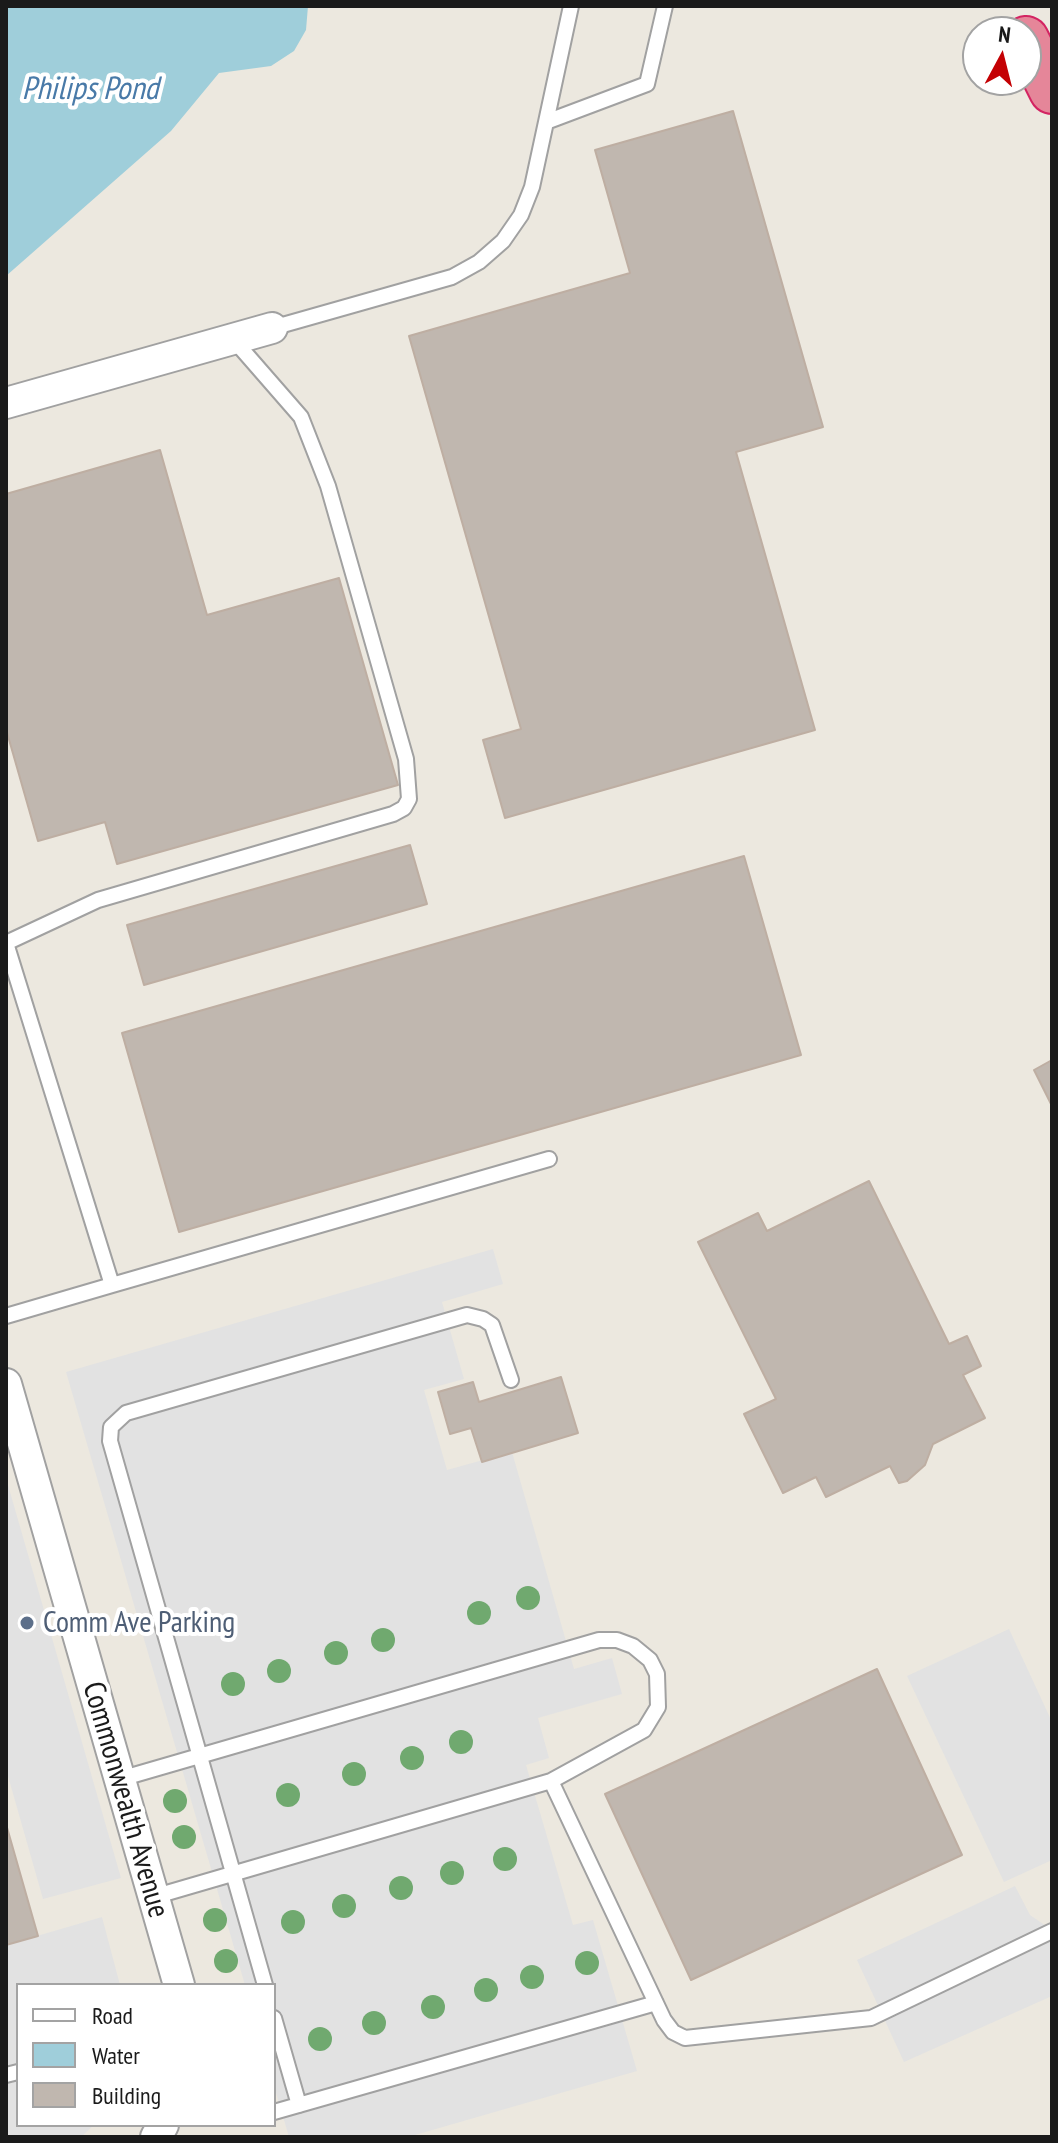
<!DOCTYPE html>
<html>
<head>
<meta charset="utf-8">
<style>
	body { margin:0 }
	#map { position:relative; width:1058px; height:2143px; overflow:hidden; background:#ece8df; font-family:"PT Sans Narrow",sans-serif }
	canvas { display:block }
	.frame { position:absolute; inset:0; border:8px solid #1a1a1a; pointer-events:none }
	.legend { position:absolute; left:16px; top:1983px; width:260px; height:144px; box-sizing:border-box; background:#fff; border:2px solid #a3a3a3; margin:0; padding:10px 14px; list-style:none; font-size:24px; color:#1a1a1a }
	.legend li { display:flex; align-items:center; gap:16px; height:40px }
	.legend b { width:40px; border:2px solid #a3a3a3 }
	.north { position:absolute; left:962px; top:16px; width:80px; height:80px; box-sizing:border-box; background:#fff; border:2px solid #a3a3a3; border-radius:50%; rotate:7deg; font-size:22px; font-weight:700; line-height:32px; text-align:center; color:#1a1a1a }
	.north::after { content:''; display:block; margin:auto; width:28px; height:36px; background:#c40104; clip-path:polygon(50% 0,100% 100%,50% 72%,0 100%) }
</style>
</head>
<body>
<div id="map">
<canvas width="1058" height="2143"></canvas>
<div class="frame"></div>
<ul class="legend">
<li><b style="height:10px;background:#fff"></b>Road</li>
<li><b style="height:22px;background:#9fceda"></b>Water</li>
<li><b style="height:22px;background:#c0b7af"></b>Building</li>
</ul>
<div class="north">N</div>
</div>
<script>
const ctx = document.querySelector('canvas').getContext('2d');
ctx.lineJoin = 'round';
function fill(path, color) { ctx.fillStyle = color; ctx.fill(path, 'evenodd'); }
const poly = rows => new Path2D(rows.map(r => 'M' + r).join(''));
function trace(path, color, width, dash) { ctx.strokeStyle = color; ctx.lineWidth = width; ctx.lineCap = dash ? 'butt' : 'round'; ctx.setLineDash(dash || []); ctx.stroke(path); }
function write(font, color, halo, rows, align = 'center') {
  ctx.font = font + ' "PT Sans Narrow",sans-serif'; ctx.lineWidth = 8; ctx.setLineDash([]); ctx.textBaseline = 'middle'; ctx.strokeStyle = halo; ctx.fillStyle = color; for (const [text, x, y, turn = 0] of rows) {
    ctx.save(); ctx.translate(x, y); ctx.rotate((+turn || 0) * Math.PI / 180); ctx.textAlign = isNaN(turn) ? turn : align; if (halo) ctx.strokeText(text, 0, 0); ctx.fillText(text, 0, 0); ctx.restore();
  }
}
fill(poly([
	[493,1249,503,1284,442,1302,464,1379,424,1390,447,1470,512,1452,574,1669,612,1658,622,1694,538,1718,549,1758,526,1765,573,1925,593,1920,637,2071,408,2137,289,2137,274,2086,274,1985,245,1985,66,1372],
	[6,1478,121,1878,43,1899,6,1769],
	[1009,1629,1052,1722,1052,1860,1004,1882,907,1676],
	[1015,1886,1030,1915,1052,1930,1052,1996,904,2062,857,1960],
	[102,1917,120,1985,18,1985,18,2125,94,2125,81,2137,6,2137,6,1945]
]), '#e2e2e2');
fill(poly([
	[6,6,308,6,306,30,294,51,271,66,219,73,171,131,6,276]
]), '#9fceda');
const building = poly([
	[733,111,823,427,736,452,815,730,505,818,483,740,521,729,409,336,630,273,595,150,733,111],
	[160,450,207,615,339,578,398,785,117,864,105,822,38,841,6,729,6,494,160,450],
	[410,845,427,904,144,985,127,925,410,845],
	[744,856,801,1055,179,1232,122,1033,744,856],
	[1052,1060,1052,1106,1034,1070,1052,1060],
	[869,1181,949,1344,967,1336,981,1366,963,1375,985,1418,933,1444,925,1465,907,1481,899,1483,890,1466,826,1497,816,1477,783,1493,744,1414,776,1399,698,1242,758,1213,767,1231,869,1181],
	[561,1377,578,1433,482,1462,471,1428,450,1434,438,1392,473,1382,479,1402,561,1377],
	[877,1669,962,1855,691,1980,605,1794,877,1669],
	[6,1824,38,1936,6,1945,6,1824]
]);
fill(building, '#c0b7af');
trace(building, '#beaea2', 2);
const lane = poly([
	[546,122,647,84,665,6],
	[272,328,452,277,479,262,503,241,521,215,532,187,571,6],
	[6,943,98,900,393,814,404,808,409,799,406,759,328,486,301,417,233,339],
	[6,943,112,1285,6,1316],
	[112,1285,549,1159],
	[120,1779,599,1640,617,1640,633,1646,650,1660,657,1674,658,1707,644,1730,551,1781,153,1897],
	[551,1781,664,2020,673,2032,685,2038,871,2018,1052,1931],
	[265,1985,110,1441,111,1427,126,1413,467,1315,483,1319,492,1325,511,1380],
	[274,2018,299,2105],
	[6,2075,18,2072],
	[274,2112,656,2003]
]);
const street = poly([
	[6,403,272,328],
	[6,1384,179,1985],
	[156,2137,163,2125]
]);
const highway = poly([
	[1026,39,1052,91]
]);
trace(lane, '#a1a1a1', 18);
trace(street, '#a1a1a1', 34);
trace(highway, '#d32462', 48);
trace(lane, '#fff', 14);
trace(street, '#fff', 30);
trace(highway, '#e58699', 44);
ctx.fillStyle = '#70a96f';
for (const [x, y] of [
	[528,1598],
	[479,1613],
	[383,1640],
	[336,1653],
	[279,1671],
	[233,1684],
	[461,1742],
	[412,1758],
	[354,1774],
	[288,1795],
	[175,1801],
	[184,1837],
	[505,1859],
	[452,1873],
	[401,1888],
	[344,1906],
	[215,1920],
	[293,1922],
	[226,1961],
	[587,1963],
	[532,1977],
	[486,1990],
	[433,2007],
	[374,2023],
	[320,2039]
]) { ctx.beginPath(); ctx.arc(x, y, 12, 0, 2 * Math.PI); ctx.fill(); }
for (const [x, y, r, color] of [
	[27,1623,8,"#5c6f8a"]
]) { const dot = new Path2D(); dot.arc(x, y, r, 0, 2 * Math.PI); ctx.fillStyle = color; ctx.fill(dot); trace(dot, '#fff', 3); }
write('30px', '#4e5e75', '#fff', [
	["Comm Ave Parking",43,1623]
], 'left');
write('30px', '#1a1a1a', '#fff', [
	["Commonwealth Avenue",125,1800,74]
]);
write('italic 32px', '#497aa8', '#fff', [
	["Philips Pond",90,90]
]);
</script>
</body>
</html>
